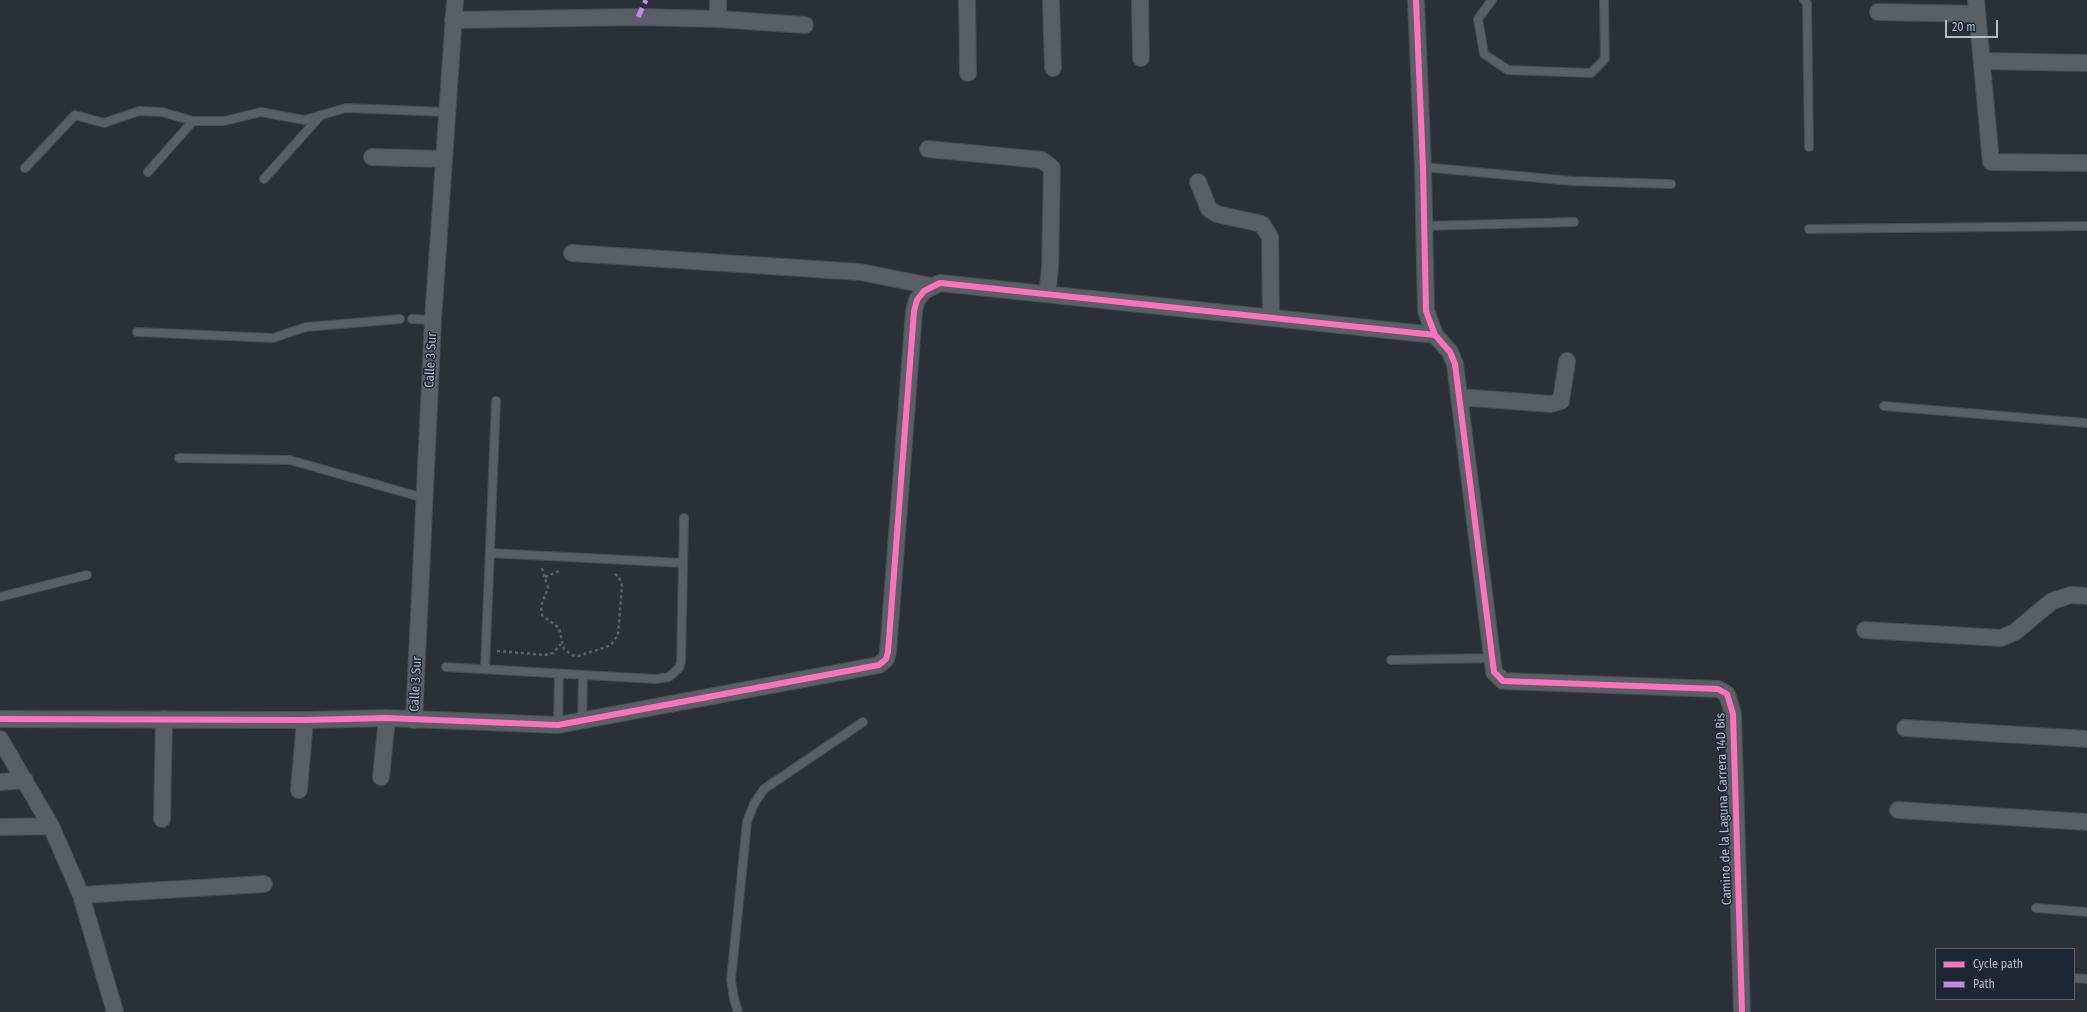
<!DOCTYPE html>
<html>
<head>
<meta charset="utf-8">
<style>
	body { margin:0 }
	#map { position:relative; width:2087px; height:1012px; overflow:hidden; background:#2a3038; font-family:"Fira Sans Condensed",sans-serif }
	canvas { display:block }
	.legend { position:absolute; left:1935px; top:948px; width:140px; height:52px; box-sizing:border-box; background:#1d2633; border:1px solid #59626f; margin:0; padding:5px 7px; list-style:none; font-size:12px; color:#b4bcc9 }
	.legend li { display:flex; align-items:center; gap:8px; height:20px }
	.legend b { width:20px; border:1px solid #59626f }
	.scale { position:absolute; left:1945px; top:20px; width:53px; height:18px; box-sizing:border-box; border:2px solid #b4bcc9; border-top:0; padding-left:5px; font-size:12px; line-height:14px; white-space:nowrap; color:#b4bcc9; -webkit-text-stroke:3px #1d2633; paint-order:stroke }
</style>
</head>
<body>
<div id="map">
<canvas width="2087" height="1012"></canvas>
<ul class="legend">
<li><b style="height:5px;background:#fb73b8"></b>Cycle path</li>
<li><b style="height:5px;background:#c787e3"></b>Path</li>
</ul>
<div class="scale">20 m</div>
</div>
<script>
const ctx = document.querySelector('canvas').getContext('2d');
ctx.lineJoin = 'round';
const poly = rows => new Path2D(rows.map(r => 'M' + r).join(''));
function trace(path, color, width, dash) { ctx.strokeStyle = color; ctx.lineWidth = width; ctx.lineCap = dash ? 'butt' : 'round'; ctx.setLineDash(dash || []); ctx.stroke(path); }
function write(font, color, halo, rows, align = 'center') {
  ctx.font = font + ' "Fira Sans Condensed",sans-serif'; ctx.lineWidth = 3; ctx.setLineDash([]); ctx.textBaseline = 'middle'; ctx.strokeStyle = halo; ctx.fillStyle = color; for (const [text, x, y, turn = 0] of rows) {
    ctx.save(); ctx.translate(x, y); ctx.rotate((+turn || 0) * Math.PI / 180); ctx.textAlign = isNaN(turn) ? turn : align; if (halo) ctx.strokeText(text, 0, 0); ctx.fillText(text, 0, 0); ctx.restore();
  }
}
const lane = poly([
	[1492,0,1478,19,1484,54,1508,70,1591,73,1605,59,1604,0],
	[1804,0,1807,3,1809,147],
	[1423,167,1572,181,1671,184],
	[25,168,75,115,104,123,139,111,162,112,193,121,224,121,261,112,304,120,346,108,446,112],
	[148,172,193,121],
	[264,179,321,115],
	[1423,226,1574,222],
	[1809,229,2087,226],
	[412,319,433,320],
	[137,332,273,338,306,327,400,319],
	[1884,406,2087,423],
	[179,458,290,460,424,498],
	[490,553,683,563],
	[0,597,87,575],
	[1391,660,1492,658],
	[446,667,655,679,669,677,679,668,681,662,684,518],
	[485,669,496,401],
	[582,722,583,675],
	[558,725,559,674],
	[2036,908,2087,912],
	[2074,978,2087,979],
	[738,1012,734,999,731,980,747,822,754,804,764,789,863,722]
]);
const street = poly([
	[718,0,718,19],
	[967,0,968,73],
	[1051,0,1053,68],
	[1140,0,1141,58],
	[1416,0,1423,167,1426,311,1435,335,1450,352,1455,364,1494,672,1503,681,1718,689,1727,694,1733,714,1742,1012],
	[1976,0,1991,162,2087,163],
	[1878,12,1977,14],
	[453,20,638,17,718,19,805,25],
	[1982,61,2087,63],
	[928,149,1042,160,1052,168,1050,269,1047,294],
	[372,157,443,159],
	[1198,182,1209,209,1217,214,1262,224,1270,237,1271,318],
	[572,253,860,272,931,286],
	[1459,397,1551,404,1561,401,1567,361],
	[1865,630,2001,638,2015,632,2052,601,2071,595,2087,596],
	[0,719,305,720,387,718,558,725,879,665,886,659,888,652,914,311,917,300,924,291,940,283,1435,335],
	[414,720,433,320,455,0],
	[1905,728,2087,739],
	[0,739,51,826,81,895,115,1012],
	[381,777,387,718],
	[0,782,25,780],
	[299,790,305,720],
	[1898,810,2087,822],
	[162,819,164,719],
	[0,827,51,826],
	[81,895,264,884]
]);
trace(lane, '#484c53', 10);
trace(street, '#484c53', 18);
trace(poly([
	[542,568,548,588,541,606,542,615,559,628,564,649,572,655,578,656,606,647,611,645,618,635,622,586,619,577,614,573],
	[545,577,559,571],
	[497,651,545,655,553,653,561,644]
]), '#5d636a', 2.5, [3, 3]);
trace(lane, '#5a5e66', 8);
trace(street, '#5a5e66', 16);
trace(poly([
	[638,17,646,0]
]), '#c787e3', 5, [10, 5]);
trace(poly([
	[1416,0,1423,167,1426,311,1435,335,1450,352,1455,364,1494,672,1503,681,1718,689,1727,694,1733,714,1742,1012],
	[0,719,305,720,387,718,558,725,879,665,886,659,888,652,914,311,917,300,924,291,940,283,1435,335]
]), '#fb73b8', 6);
write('13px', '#b4bcc9', '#1d2633', [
	["Calle 3 Sur",431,360,-87],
	["Calle 3 Sur",416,684,-87],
	["Camino de la Laguna Carrera 14D Bis",1724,809,-92]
]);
</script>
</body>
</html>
